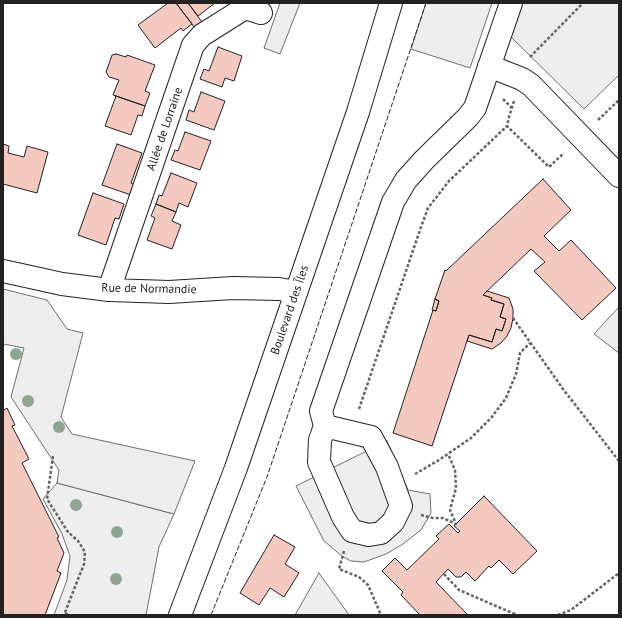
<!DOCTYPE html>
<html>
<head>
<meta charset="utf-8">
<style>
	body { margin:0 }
	#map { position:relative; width:622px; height:618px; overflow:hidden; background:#fff; font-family:"PT Sans",sans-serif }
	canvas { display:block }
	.frame { position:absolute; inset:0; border:4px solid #222; pointer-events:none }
</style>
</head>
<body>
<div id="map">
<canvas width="622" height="618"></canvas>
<div class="frame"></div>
</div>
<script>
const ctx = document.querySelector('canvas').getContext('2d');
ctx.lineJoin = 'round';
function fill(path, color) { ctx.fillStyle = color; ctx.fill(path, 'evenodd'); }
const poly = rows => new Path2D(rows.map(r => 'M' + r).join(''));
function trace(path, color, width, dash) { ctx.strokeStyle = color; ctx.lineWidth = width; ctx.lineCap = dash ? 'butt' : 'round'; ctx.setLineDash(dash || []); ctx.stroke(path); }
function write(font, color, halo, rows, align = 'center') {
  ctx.font = font + ' "PT Sans",sans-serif'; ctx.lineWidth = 3; ctx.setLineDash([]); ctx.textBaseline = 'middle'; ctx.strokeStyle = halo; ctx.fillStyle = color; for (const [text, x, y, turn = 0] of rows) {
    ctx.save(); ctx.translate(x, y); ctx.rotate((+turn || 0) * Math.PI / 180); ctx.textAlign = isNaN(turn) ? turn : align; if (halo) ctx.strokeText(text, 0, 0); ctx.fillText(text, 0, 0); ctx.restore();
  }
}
const green = poly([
	[57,483,174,514,159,547,146,615,54,615,67,580,70,556,62,534,43,499,57,483],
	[319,573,349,615,295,615,319,573]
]);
fill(green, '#eee');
trace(green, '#6f6f6f', 1);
const parking = poly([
	[280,3,300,3,280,54,264,48,280,3],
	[426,3,492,3,470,68,411,49,426,3],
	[522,3,619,3,619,75,584,109,510,36,522,3],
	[3,289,47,300,67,329,83,333,61,417,72,434,195,461,174,514,57,483,59,470,11,397,24,348,3,344,3,289],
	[619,307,619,353,594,334,619,307],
	[387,441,408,490,430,494,431,513,421,530,403,544,386,554,364,562,351,561,343,557,324,541,296,486,387,441]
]);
fill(parking, '#ededed');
trace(parking, '#6f6f6f', 1);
const building = poly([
	[168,3,176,3,192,24,183,31,181,28,155,48,138,25,168,3],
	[176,3,188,3,202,22,195,28,176,3],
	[188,3,215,3,198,16,188,3],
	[218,47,242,56,234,81,225,78,222,87,200,79,204,69,209,71,218,47],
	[116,54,126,57,127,55,155,65,145,91,150,93,145,106,113,95,119,80,109,77,106,72,112,55,116,54],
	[201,92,225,101,214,130,186,120,189,110,194,112,201,92],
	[116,96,145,106,142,116,138,115,131,135,105,126,116,96],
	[185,132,211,141,200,170,171,160,175,150,178,151,185,132],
	[3,144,9,146,8,153,24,157,27,146,48,152,37,193,3,184,3,144],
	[117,144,142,153,131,183,135,184,131,195,102,185,117,144],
	[171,173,197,183,188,207,179,203,176,212,156,204,159,195,162,196,171,173],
	[543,179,571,210,544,236,559,251,571,240,616,288,582,320,534,271,545,262,531,249,483,295,492,298,491,300,504,304,500,317,506,319,502,331,496,329,492,342,469,335,432,446,393,433,433,310,436,311,439,301,435,299,445,270,446,271,448,269,543,179],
	[93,193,124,204,119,219,115,218,106,245,78,235,93,193],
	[156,204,176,212,172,221,181,225,172,249,147,240,155,218,151,216,156,204],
	[487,291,509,298,513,309,513,318,511,328,507,336,501,343,492,349,467,341,469,335,492,342,496,329,502,331,506,319,500,317,504,304,491,300,492,298,483,295,487,291],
	[435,299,439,301,436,311,432,310,435,299],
	[3,407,4,410,7,408,15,425,12,426,29,459,22,463,59,537,57,538,64,553,57,571,61,573,45,615,3,615,3,407],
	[484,496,537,551,513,574,499,560,491,568,489,566,475,581,466,572,461,577,456,577,448,569,436,582,468,615,420,615,401,595,403,592,382,571,395,558,407,570,439,539,436,536,449,524,458,533,460,531,454,526,484,496],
	[274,535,295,547,285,564,299,573,284,597,270,588,259,605,240,593,274,535]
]);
fill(building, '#f3c9c0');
trace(building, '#222', 1);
const minor = poly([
	[489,66,522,79,531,85,619,176],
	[3,271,62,284,109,290,169,292,233,288,279,289,296,292],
	[109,290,193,45,202,35,245,8,261,13],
	[325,426,320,440,319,462,343,517,352,531,369,535,381,533,393,522,401,506,387,467,371,437,325,426,321,411,393,202,406,180,424,160,468,117,475,108,511,3]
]);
const major = poly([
	[180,615,236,468,358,112,391,3]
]);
trace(minor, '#222', 24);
trace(major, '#222', 24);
trace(poly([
	[530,57,583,3],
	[503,99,512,108],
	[514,101,509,117,507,126,549,167,564,153],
	[598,120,619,100],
	[513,318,563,389,619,461],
	[359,409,421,227,428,208,449,181,507,126],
	[53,456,47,499,68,532,78,541,85,552,84,564,64,615],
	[415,474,439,460,471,438,491,418,506,398,516,374,520,353,530,343],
	[421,515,433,518,443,518,456,524,450,510,456,488,455,470,448,454],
	[344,551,339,569,359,577,368,585,381,615],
	[444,574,459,590,517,615],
	[65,613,69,615],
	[558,615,571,610,619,573]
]), '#646464', 2.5, [3, 2]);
trace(minor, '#fff', 22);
trace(major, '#fff', 22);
trace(poly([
	[211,615,267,477,426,3]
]), '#222', 1, [5, 2]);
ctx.fillStyle = '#8da692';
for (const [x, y] of [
	[16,354],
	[28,401],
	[59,427],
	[76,505],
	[117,532],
	[116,579]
]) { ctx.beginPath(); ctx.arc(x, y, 6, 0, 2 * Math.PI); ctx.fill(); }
write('12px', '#222', '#fff', [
	["Allée de Lorraine",165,129,-71],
	["Rue de Normandie",149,289,1],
	["Boulevard des Îles",290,310,-71]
]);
</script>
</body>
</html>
